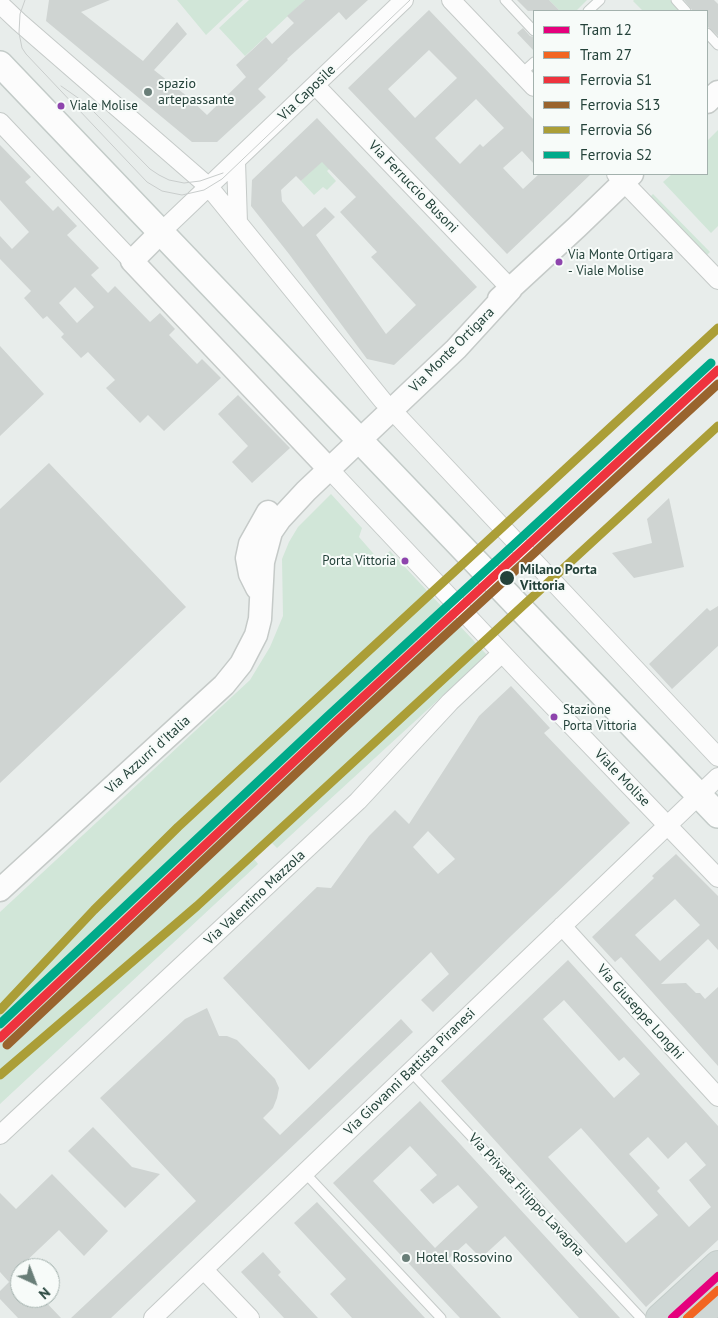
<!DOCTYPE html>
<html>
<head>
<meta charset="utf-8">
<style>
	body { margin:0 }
	#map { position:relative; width:718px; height:1318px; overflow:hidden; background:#e8edeb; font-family:"PT Sans",sans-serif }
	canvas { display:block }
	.legend { position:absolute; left:533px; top:10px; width:175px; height:165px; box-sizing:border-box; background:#f7fbf9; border:1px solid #a3b1ad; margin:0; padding:6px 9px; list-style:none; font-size:15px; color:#24423a }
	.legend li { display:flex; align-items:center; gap:10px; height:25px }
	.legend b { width:25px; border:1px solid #a3b1ad }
	.north { position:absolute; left:10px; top:1258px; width:50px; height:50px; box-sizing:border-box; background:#f7fbf9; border:1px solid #a3b1ad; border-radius:50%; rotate:137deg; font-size:14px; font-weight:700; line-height:20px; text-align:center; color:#24423a }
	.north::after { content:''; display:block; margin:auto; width:18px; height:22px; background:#697e78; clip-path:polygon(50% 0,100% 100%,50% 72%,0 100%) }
</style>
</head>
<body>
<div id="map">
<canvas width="718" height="1318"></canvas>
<ul class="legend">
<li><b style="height:6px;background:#e5007d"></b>Tram 12</li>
<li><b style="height:6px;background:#f26522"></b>Tram 27</li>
<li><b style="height:6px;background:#ee333e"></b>Ferrovia S1</li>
<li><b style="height:6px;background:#99642e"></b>Ferrovia S13</li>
<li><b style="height:6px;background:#ab9e37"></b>Ferrovia S6</li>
<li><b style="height:6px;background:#00aa8a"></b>Ferrovia S2</li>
</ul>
<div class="north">N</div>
</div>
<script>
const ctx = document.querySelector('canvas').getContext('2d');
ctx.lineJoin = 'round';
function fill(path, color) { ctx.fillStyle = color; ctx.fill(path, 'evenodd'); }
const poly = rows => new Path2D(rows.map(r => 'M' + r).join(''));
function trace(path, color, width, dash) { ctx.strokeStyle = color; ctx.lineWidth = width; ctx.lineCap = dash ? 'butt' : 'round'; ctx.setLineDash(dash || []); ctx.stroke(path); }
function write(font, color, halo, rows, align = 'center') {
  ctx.font = font + ' "PT Sans",sans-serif'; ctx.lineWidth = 4; ctx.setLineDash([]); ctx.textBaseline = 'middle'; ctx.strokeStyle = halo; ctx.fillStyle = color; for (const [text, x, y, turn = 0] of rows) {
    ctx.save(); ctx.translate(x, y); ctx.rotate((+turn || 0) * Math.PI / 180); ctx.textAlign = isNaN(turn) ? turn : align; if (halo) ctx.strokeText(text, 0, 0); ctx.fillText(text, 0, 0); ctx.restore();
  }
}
fill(poly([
	[177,0,243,0,206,35],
	[249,0,305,0,245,56,219,28],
	[549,0,587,0,576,11,560,11],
	[634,0,670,0,681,11,643,11,633,1],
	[718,130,718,226,711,233,663,182,672,174,707,174,707,141],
	[343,157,327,171,336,181,327,190,323,187,314,195,301,181,324,159],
	[653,194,710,252,705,257,649,198],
	[331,494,362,528,359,537,379,560,390,551,487,655,277,848,272,843,257,856,254,859,258,864,0,1104,0,912,250,680,270,647,283,616,282,559,289,542,298,527]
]), '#d1e6d8');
fill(poly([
	[49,0,110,0,81,12,143,61,177,22,187,34,154,70,188,97,207,115,246,77,236,65,266,37,272,44,294,23,287,16,305,0,368,0,346,20,339,12,287,59,288,60,258,89,266,97,217,142,192,142,46,21],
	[517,0,549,0,560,11,528,11],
	[684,0,714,0,718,4,718,36,707,26,707,11,693,11],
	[429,10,534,120,534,164,522,151,503,168,523,189,539,174,591,174,507,254,348,88],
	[429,50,457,78,415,118,388,89],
	[476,99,504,128,483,147,480,144,460,164,435,138],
	[523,28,530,36,534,37,534,51,517,33],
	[317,118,477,287,394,365,367,359,289,254,251,206,252,180],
	[322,162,356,197,340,212,377,252,371,257,416,305,386,334,316,235,335,217,325,207,303,227,282,201,281,190,296,176,301,181],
	[0,145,31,177,25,182,53,211,58,206,77,226,67,235,99,268,91,275,108,293,115,286,150,322,160,313,175,329,169,335,197,364,202,359,221,378,164,431,148,415,140,423,106,388,115,380,88,352,81,358,61,337,64,334,47,316,43,319,24,298,31,291,0,259,0,236,12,249,29,232,0,200],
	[75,287,94,307,77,323,59,303],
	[0,346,44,394,0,436],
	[238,395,290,448,252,483,232,462,248,446,218,414],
	[49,463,186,607,0,783,0,509],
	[669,498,684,567,634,578,612,553,652,543,647,519],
	[718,606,718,646,672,689,649,664,707,608,710,611],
	[511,686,550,728,544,733,630,823,512,935,433,1012,421,1000,449,974,431,952,309,1070,223,978,317,887,331,888,369,836,395,810,409,824,479,716],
	[428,831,455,859,438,874,413,847],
	[676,854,718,896,718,950,708,939,661,984,686,983,696,993,700,993,705,999,718,987,718,1066,621,957,615,962,592,937,654,878,652,876],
	[675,899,700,925,660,961,635,935],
	[568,960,718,1126,718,1240,646,1307,441,1081],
	[564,1000,619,1061,624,1057,640,1074,614,1098,543,1019],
	[581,1128,658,1215,626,1243,548,1157],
	[648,1137,668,1159,686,1142,706,1165,689,1180,711,1207,689,1227,657,1191,660,1188,629,1154],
	[207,1008,219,1036,227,1036,237,1040,275,1079,279,1088,277,1098,273,1108,263,1118,280,1135,401,1019,413,1032,111,1318,71,1318,196,1201,100,1098,185,1019],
	[420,1101,461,1145,620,1318,579,1318,505,1236,481,1258,466,1243,447,1260,501,1318,460,1318,333,1183],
	[410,1146,437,1175,420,1190,433,1204,458,1185,478,1207,435,1248,373,1181],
	[93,1127,132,1167,160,1174,125,1208,68,1151],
	[52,1174,108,1231,84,1256,59,1230,20,1267,20,1298,42,1298,61,1318,18,1318,0,1299,0,1291,9,1282,0,1272,0,1193,16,1209],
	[317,1202,360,1248,425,1318,352,1318,330,1294,346,1279,294,1223],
	[263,1252,281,1272,278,1275,318,1318,284,1318,241,1272]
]), '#cfd4d2');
const service = poly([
	[505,0,534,31],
	[676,0,686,11],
	[588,11,600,0],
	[707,33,718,45],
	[521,74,534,62],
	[411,1072,641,1318],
	[305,1173,441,1318]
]);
const minor = poly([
	[451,0,534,87],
	[0,4,19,22,209,187,383,401],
	[315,85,511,289],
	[0,122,132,261],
	[236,161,238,223],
	[616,174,718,280],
	[161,232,404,0],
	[392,410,718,757],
	[329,469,520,672,718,878],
	[562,926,718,1097],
	[0,1135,358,801,450,702,502,653],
	[204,1270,250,1318],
	[153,1318,718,777]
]);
const tertiary = poly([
	[707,102,718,92],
	[161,232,132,261,329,469],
	[499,299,577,227,632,174],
	[257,588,250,574,247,558,250,544,268,512],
	[0,890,224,685,241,664,256,635,260,619,263,562,271,532,280,519,306,491,456,349,511,289]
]);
const secondary = poly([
	[0,64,718,815]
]);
const primary = poly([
	[660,1318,718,1265],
	[696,1318,718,1298]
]);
trace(service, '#c5cac8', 11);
trace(minor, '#c5cac8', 20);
trace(tertiary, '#c5cac8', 25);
trace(secondary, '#c3cbc8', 28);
trace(primary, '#c3ccc9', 30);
trace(service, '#fcfcfc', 9);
trace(minor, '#fcfcfc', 18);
trace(tertiary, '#fcfcfc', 22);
trace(secondary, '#fcfcfc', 25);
trace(primary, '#cfd7d5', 28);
trace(poly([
	[25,0,20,14,19,33,22,48,26,54,147,182,162,191,182,195,204,190,222,179,410,0],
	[61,86,81,100,94,112,150,169,159,175,169,180,184,183,200,181,223,173]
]), '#c9cdcc', 1);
trace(poly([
	[0,1038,335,723,718,370]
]), '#ee333e', 9);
trace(poly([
	[7,1045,342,730,718,384]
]), '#99642e', 9);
trace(poly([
	[0,1010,94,910,178,827,718,328],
	[0,1075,197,906,718,426]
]), '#ab9e37', 9);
trace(poly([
	[0,1024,328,716,711,363]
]), '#00aa8a', 9);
trace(poly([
	[672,1318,718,1276]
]), '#e5007d', 8);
trace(poly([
	[687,1318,718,1290]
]), '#f26522', 8);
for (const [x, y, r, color] of [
	[148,92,5,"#697e78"],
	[61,106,4.5,"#8e44ad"],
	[559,262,4.5,"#8e44ad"],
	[405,561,4.5,"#8e44ad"],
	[507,578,8,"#24423a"],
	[554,717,4.5,"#8e44ad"],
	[406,1258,5,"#697e78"]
]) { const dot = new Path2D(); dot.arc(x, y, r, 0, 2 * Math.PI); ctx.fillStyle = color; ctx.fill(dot); trace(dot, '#f7fbf9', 2); }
write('13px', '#24423a', '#f7fbf9', [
	["Viale Molise",70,106],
	["Via Monte Ortigara",568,255],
	["- Viale Molise",568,271],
	["Porta Vittoria",396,561,"right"],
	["Stazione",563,710],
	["Porta Vittoria",563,726]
], 'left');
write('14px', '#24423a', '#f7fbf9', [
	["spazio",158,84],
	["artepassante",158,100],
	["Hotel Rossovino",416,1258]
], 'left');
write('14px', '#24423a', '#f7fbf9', [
	["Via Caposile",307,93,-44],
	["Via Ferruccio Busoni",413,187,46],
	["Via Monte Ortigara",452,350,-45],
	["Via Azzurri d'Italia",148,755,-42],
	["Viale Molise",622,778,46],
	["Via Valentino Mazzola",255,898,-43],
	["Via Giuseppe Longhi",640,1012,48],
	["Via Giovanni Battista Piranesi",410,1072,-44],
	["Via Privata Filippo Lavagna",526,1195,47]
]);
write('bold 14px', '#24423a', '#f7fbf9', [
	["Milano Porta",520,570],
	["Vittoria",520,586]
], 'left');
</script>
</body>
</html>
